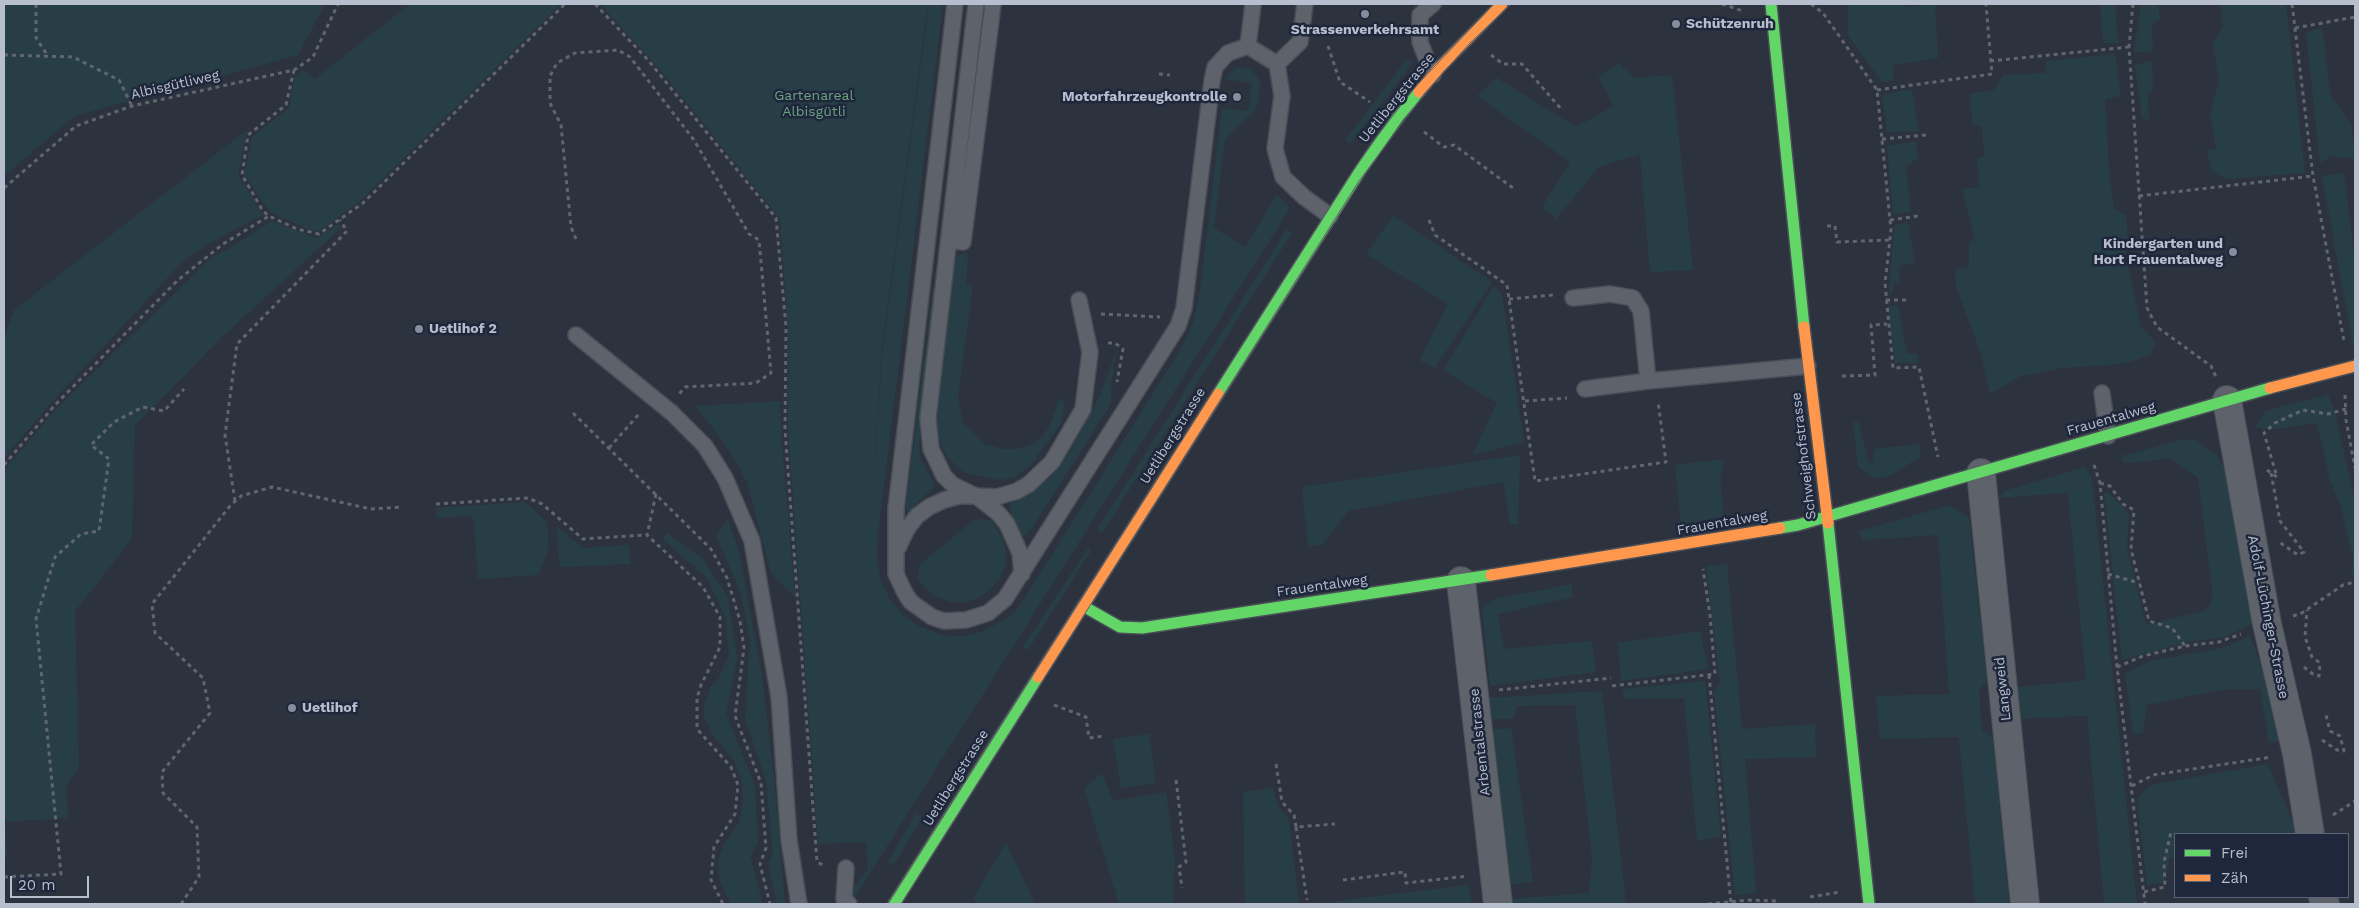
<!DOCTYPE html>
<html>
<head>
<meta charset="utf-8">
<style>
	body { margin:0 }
	#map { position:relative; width:2359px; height:908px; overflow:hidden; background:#2d333e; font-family:"Work Sans",sans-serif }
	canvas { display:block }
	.frame { position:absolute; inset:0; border:5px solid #b7bece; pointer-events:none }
	.legend { position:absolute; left:2174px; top:833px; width:175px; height:65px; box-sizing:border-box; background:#1e273b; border:1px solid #5b6376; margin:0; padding:6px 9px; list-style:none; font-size:15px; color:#b7bece }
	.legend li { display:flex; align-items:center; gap:10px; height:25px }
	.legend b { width:25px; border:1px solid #5b6376 }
	.scale { position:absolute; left:10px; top:876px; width:79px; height:22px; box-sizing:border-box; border:2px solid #b7bece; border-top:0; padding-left:6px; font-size:15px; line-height:18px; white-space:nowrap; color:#b7bece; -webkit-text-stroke:4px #1e273b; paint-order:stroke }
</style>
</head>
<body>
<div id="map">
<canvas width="2359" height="908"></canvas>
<div class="frame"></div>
<ul class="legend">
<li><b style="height:6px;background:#63d668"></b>Frei</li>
<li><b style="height:6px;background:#ff974d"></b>Zäh</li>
</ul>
<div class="scale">20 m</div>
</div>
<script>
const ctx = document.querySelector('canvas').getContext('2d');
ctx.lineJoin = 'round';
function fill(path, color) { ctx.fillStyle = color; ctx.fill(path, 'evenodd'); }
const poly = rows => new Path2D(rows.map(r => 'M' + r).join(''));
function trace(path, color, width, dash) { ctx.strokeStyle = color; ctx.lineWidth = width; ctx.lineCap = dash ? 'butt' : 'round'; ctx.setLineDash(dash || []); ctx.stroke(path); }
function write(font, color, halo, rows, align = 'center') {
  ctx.font = font + ' "Work Sans",sans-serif'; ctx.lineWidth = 5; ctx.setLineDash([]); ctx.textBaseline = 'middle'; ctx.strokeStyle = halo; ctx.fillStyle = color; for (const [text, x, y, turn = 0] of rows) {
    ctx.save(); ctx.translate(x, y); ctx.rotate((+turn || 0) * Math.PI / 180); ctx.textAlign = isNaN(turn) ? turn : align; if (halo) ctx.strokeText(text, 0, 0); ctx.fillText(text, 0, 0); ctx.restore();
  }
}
fill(poly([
	[4,4,325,4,298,55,74,116,4,176],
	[410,4,561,4,359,202,328,225,315,232,270,212,244,175,252,137,289,108,295,76,304,70,315,79],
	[600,4,928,4,882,348,868,556,883,348,929,4,943,4,877,542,877,561,881,581,890,600,904,616,921,627,942,635,963,636,981,632,1006,619,1019,607,1182,347,1194,320,1200,291,1222,108,1248,111,1252,83,1224,79,1236,68,1243,67,1251,69,1260,81,1258,103,1255,110,1225,139,1214,228,1245,247,1277,194,1290,208,853,900,851,898,855,885,868,869,866,842,818,844,788,431,788,328,780,219,658,67],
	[1848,4,1905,4,1905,7,1935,4,1938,58,1893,65,1893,81,1882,82,1848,36],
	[2100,4,2115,4,2118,43,2103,43],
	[2141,4,2158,4,2160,19,2152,24,2153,51,2134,53],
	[2220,4,2286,4,2305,173,2227,179,2211,171,2207,150,2216,150,2210,114,2219,80,2213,45,2223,25],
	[2321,28,2324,38,2330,95,2351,123,2355,159,2332,156,2320,163,2306,32],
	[2115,54,2121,96,2105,99,2109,169,2114,209,2126,215,2128,240,2123,242,2125,252,2141,326,2156,343,2151,354,2133,361,2119,364,2063,368,2021,376,1990,394,1981,354,1956,286,1955,270,1969,266,1969,243,1975,239,1962,189,1979,187,1977,159,1984,156,1982,126,1973,125,1969,94,1995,90,2003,75,2046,73,2046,61],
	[1407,59,1412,64,1350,144,1345,140],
	[2152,61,2153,89,2148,95,2149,120,2142,118,2135,65],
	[1619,63,1634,78,1672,75,1693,270,1650,272,1640,154,1599,167,1556,219,1542,207,1570,162,1477,96,1497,78,1576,127,1614,106,1598,77],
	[1912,89,1919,131,1887,132,1882,95],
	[247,130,238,175,263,215,215,240,186,258,50,404,4,458,4,339,14,310],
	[1916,141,1918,158,1906,166,1911,212,1893,214,1887,146],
	[2344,173,2355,263,2355,345,2353,346,2322,176],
	[1393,216,1492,282,1435,368,1419,360,1448,304,1366,254],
	[272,221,316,238,338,225,342,227,221,338,135,425,132,539,75,611,79,767,66,786,68,818,5,822,7,857,4,857,4,470,57,408,213,256,229,249],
	[1908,222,1915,262,1900,266,1899,283,1895,282,1892,293,1889,292,1894,226],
	[1287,229,1292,233,1102,533,1097,530],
	[968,253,966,285,972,286,972,291,958,398,963,423,984,444,1003,449,1017,449,1033,444,1043,436,1050,425,1059,399,1063,400,1065,405,1060,425,1029,467,1015,477,1000,480,965,473,948,458,939,441,937,424,949,296,956,255],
	[1494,286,1502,295,1524,442,1472,455,1497,403,1443,370],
	[933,288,936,289,919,447,921,460,935,486,907,513,906,504],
	[1888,306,1898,306,1907,353,1918,354,1918,363,1895,363],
	[1118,346,1112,377,1111,401,1107,410,1029,533,1022,537,1010,511,1010,503,1033,491,1051,477,1071,449,1100,396],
	[2328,394,2335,413,2355,502,2355,574,2351,575,2353,559,2341,507,2330,481,2317,423,2271,430,2254,427,2266,411],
	[780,401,782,442,795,598,771,573,747,482,727,447,696,406],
	[1853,422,1859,422,1868,462,1873,463,1874,449,1919,444,1921,456,1892,475,1875,479,1858,466],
	[2194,439,2217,455,2230,478,2254,623,2224,637,2188,642,2122,660,2104,493,2108,492,2129,514,2127,547,2146,625,2203,611,2211,605,2212,589,2198,478,2170,458,2134,463,2122,462,2122,456,2181,440],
	[1520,455,1518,524,1510,524,1503,482,1348,511,1323,544,1308,547,1302,487],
	[1725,459,1720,478,1724,517,1681,525,1675,465],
	[2085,467,2092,479,2137,904,2087,904,2104,902,2087,716,2013,719,2009,688,2086,680,2068,493,1998,498,2007,490],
	[524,502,529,505,547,522,549,548,538,575,478,579,474,520,469,516,437,518,436,508],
	[1950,505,1969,518,1987,680,1979,690,1982,730,1993,738,2009,904,1975,904,1959,737,1880,739,1876,696,1949,694,1938,535,1862,540,1859,531],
	[979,519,992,521,1002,538,1006,551,1005,567,1000,578,992,588,981,597,967,602,951,602,936,596,925,588,918,579,919,565,973,521],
	[728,520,739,551,762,675,774,778,785,904,777,904,768,863,773,854,766,780,745,719,750,641,741,594,716,535],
	[556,526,583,548,629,545,631,564,560,567],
	[667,533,703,559,728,597,737,658,726,714,755,787,758,843,750,856,763,904,731,904,719,879,718,861,723,846,739,822,743,802,742,781,735,762,712,734,704,717,704,704,711,687,718,680,729,654,725,616,706,577,662,539],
	[1088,548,1091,551,1028,650,1022,648],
	[1727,564,1742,729,1815,724,1816,757,1745,759,1756,893,1735,895,1714,691,1720,683,1706,566],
	[1572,584,1573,597,1498,614,1504,649,1592,641,1596,672,1490,686,1482,608,1495,599],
	[1700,631,1708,669,1621,681,1618,643],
	[2250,636,2268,685,2280,741,2269,743,2260,689,2219,690,2147,705,2143,733,2133,734,2125,674,2150,661,2222,648],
	[1705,681,1721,836,1697,841,1684,698,1624,699,1623,689],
	[1602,691,1626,904,1510,904,1509,899,1589,893,1592,858,1575,705,1517,706,1513,719,1489,719,1488,698],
	[1511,728,1533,882,1506,885,1487,730],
	[1149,734,1156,783,1121,788,1113,739],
	[2268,764,2298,834,2175,834,2175,858,2169,859,2165,883,2147,885,2137,799,2150,785],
	[1102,773,1113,801,1166,792,1175,860,1173,904,1119,904,1084,788],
	[1273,788,1278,806,1289,820,1299,904,1245,904,1243,792],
	[916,813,923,818,893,865,888,861],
	[1006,842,1035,904,979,904,973,899],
	[1468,885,1472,904,1317,904,1369,897]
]), '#283e46');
const lane = poly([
	[955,4,896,509,896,574,905,593,911,602,932,617,944,621,966,620,988,613,1005,599,1178,326,1184,308,1212,81,1215,67,1228,53,1248,46,1277,64,1282,96,1275,149,1283,177,1304,197,1330,216],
	[976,4,928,418,931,449,944,476,953,485,976,496,997,497,1017,491,1029,484,1052,462,1083,409,1090,352,1079,300],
	[1248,46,1253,4],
	[1277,64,1300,42,1305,4],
	[1433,75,1420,42,1420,15,1433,4],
	[949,240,963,242,993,4],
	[1573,298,1610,294,1633,298,1641,311,1648,381,1808,366],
	[576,335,672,413,705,446,725,478,752,541,779,697,789,840,799,904],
	[1585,389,1648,381],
	[2102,393,2108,436],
	[898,548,907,529,917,516,929,507,944,500,959,496,976,496,998,513,1007,524,1020,553,1022,574],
	[846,868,844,899,849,904]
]);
const street = poly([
	[2227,400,2267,624,2297,754,2310,834],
	[1981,473,2025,904],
	[1461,581,1498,904],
	[2323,897,2325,904]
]);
const fast = poly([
	[1771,4,1804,327],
	[1218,394,1360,171,1398,117,1419,92],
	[1828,523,1869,904],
	[1780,528,1798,525,2270,388],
	[1083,606,1120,627,1142,628,1491,575],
	[894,904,1038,677]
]);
const slow = poly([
	[1419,92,1439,68,1502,4],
	[1804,327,1828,523],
	[2270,388,2355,366],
	[1491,575,1780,528],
	[1038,677,1218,394]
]);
trace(lane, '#494e57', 18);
trace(street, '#494e57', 30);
trace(fast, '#494e57', 14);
trace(slow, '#494e57', 14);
trace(poly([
	[36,4,36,38,48,56],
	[595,4,648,60,776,218,786,327,785,430,817,862,825,866],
	[1722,4,1743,11],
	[1811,4,1823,13,1877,90,1891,230,1885,283,1893,368,1919,367,1938,457],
	[2133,4,2129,47,2147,308,2157,327,2211,366,2216,377],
	[2292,4,2313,176,2344,341],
	[2295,28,2355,17],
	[1328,46,1340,82,1370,102],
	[4,55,73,57,119,80,132,106],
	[1491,55,1503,64,1522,64,1562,110],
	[1990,61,2129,47],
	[294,70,286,105,248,135,242,175,263,211,269,216,297,229,319,234,363,203,565,4],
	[1159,74,1170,75],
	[1877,90,1992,74,1986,4],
	[1424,132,1444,147,1454,145,1513,188],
	[1882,139,1926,135],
	[4,188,76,126,132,106,294,70,313,57,338,4],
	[2139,196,2313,176],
	[1429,220,1435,235,1507,285,1535,481,1666,462,1658,401],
	[1890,220,1918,216],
	[1827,226,1835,226,1837,242,1890,240],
	[576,239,571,227,561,125,550,103,550,76,557,63,575,53,618,50,630,57,694,140,749,234,759,240,771,373,756,383,685,387,679,394],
	[1509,299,1553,295],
	[1886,300,1908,300],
	[1101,314,1160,317],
	[1108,343,1115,343,1123,349,1117,382],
	[1842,376,1875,375,1871,325,1887,324],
	[2345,395,2346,420,2355,468],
	[1525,401,1567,398],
	[573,413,711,549,727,578,740,621,744,648,735,716,761,783,766,848,760,864,770,904],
	[609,448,640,413],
	[4,465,55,405,178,280,223,244,269,216],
	[2094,465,2100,483,2117,667,2145,904],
	[2267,470,2277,477,2264,433,2275,423,2303,410,2328,414,2346,409],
	[2271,473,2280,521,2304,552,2298,555,2279,542],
	[2100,483,2110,486,2123,504,2134,510,2131,549,2149,621,2172,628,2185,646],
	[656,494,647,535,703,587,720,617,720,647,701,685,697,698,697,729,731,767,738,785,735,814,714,847,711,880,723,904],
	[235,501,225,435,237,344,347,231,340,220],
	[436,504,528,498,542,504,583,539,647,535],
	[2108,574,2139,583],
	[2293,616,2302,613,2343,585,2355,582],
	[2117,667,2143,656,2185,646,2219,642,2241,634],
	[2304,667,2314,675,2319,676,2320,663,2312,657,2305,637,2307,610],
	[1709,675,1731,904],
	[1612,686,1715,674,1710,615,1703,569],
	[1499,690,1611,678],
	[1054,705,1086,717,1089,738,1104,736],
	[2322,740,2337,750,2344,751,2340,736,2330,731,2326,715],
	[1276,764,1282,802,1294,815,1296,827,1335,824],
	[1176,780,1186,862,1179,867,1182,888],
	[2132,786,2153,775,2272,757],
	[2333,815,2355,801],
	[1296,827,1307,900],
	[4,877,61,874,36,619,55,557,81,534,99,531,109,459,91,445,114,422,143,407,164,411,184,389],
	[1343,880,1405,872,1406,883,1468,876],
	[2144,892,2165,887,2164,862,2171,832],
	[1810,897,1840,892],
	[2265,903,2265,904],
	[181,904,199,877,197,827,163,793,162,772,210,713,203,678,155,633,152,604,230,506,241,496,272,487,371,509,402,507],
	[1708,904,1748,900,1778,901]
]), '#60666e', 3, [4, 4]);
trace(lane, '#5e626b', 15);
trace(street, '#5e626b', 28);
trace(fast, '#63d668', 11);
trace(slow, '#ff974d', 11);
trace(poly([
	[888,904,1351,174,1371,144,1416,86,1494,4],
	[901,904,1359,181,1424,94,1470,43,1511,4]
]), '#5c6069', 1);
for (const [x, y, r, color] of [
	[1365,14,5,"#878d9c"],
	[1676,24,5,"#878d9c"],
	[1237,97,5,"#878d9c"],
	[2233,252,5,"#878d9c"],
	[419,329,5,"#878d9c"],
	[292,708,5,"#878d9c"]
]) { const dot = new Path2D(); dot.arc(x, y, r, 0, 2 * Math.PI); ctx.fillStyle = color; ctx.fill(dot); trace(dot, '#1e273b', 2); }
write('bold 14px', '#b7bece', '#1e273b', [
	["Schützenruh",1686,24],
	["Strassenverkehrsamt",1365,30,"center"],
	["Motorfahrzeugkontrolle",1227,97,"right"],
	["Kindergarten und",2223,244,"right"],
	["Hort Frauentalweg",2223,260,"right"],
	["Uetlihof 2",429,329],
	["Uetlihof",302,708]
], 'left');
write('14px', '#b7bece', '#1e273b', [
	["Albisgütliweg",175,85,-13],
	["Uetlibergstrasse",1397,98,-51],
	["Frauentalweg",2111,419,-16],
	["Uetlibergstrasse",1173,436,-58],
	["Schweighofstrasse",1804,456,-97],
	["Frauentalweg",1722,523,-10],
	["Frauentalweg",1322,586,-8],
	["Adolf-Lüchinger-Strasse",2268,617,79],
	["Langweid",2003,689,-96],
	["Arbentalstrasse",1480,742,-96],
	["Uetlibergstrasse",956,778,-58]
]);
write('14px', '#6ca17d', '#1e273b', [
	["Gartenareal",814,96],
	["Albisgütli",814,112]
]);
</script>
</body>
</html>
